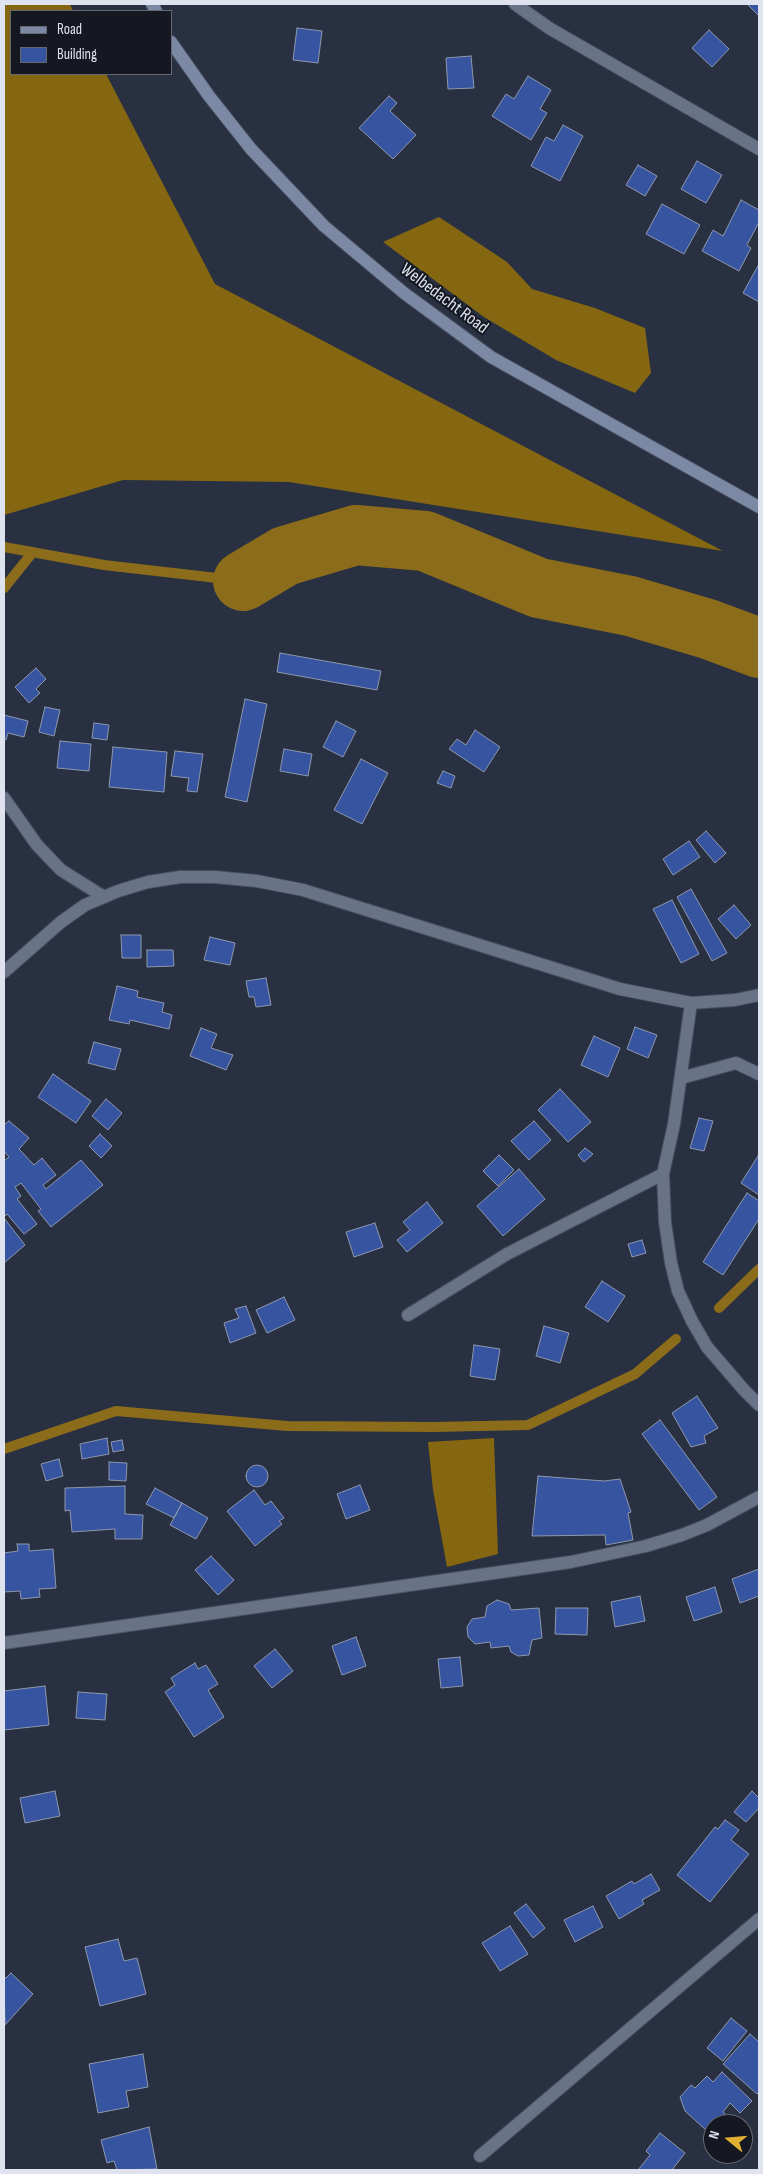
<!DOCTYPE html>
<html>
<head>
<meta charset="utf-8">
<style>
	body { margin:0 }
	#map { position:relative; width:763px; height:2174px; overflow:hidden; background:#283042; font-family:"Sofia Sans Condensed",sans-serif }
	canvas { display:block }
	.frame { position:absolute; inset:0; border:5px solid #dee3ef; pointer-events:none }
	.legend { position:absolute; left:10px; top:10px; width:162px; height:65px; box-sizing:border-box; background:#151820; border:1px solid #656973; margin:0; padding:6px 9px; list-style:none; font-size:15px; color:#dee3ef }
	.legend li { display:flex; align-items:center; gap:10px; height:25px }
	.legend b { width:25px; border:1px solid #656973 }
	.north { position:absolute; left:703px; top:2114px; width:50px; height:50px; box-sizing:border-box; background:#151820; border:1px solid #656973; border-radius:50%; rotate:287deg; font-size:14px; font-weight:700; line-height:20px; text-align:center; color:#dee3ef }
	.north::after { content:''; display:block; margin:auto; width:18px; height:22px; background:#dfb034; clip-path:polygon(50% 0,100% 100%,50% 72%,0 100%) }
</style>
</head>
<body>
<div id="map">
<canvas width="763" height="2174"></canvas>
<div class="frame"></div>
<ul class="legend">
<li><b style="height:6px;background:#7b89a5"></b>Road</li>
<li><b style="height:14px;background:#3754a0"></b>Building</li>
</ul>
<div class="north">N</div>
</div>
<script>
const ctx = document.querySelector('canvas').getContext('2d');
ctx.lineJoin = 'round';
function fill(path, color) { ctx.fillStyle = color; ctx.fill(path, 'evenodd'); }
const poly = rows => new Path2D(rows.map(r => 'M' + r).join(''));
function trace(path, color, width, dash) { ctx.strokeStyle = color; ctx.lineWidth = width; ctx.lineCap = dash ? 'butt' : 'round'; ctx.setLineDash(dash || []); ctx.stroke(path); }
function write(font, color, halo, rows, align = 'center') {
  ctx.font = font + ' "Sofia Sans Condensed",sans-serif'; ctx.lineWidth = 4; ctx.setLineDash([]); ctx.textBaseline = 'middle'; ctx.strokeStyle = halo; ctx.fillStyle = color; for (const [text, x, y, turn = 0] of rows) {
    ctx.save(); ctx.translate(x, y); ctx.rotate((+turn || 0) * Math.PI / 180); ctx.textAlign = isNaN(turn) ? turn : align; if (halo) ctx.strokeText(text, 0, 0); ctx.fillText(text, 0, 0); ctx.restore();
  }
}
fill(poly([
	[4,4,70,4,73,11,11,11,11,74,106,74,215,284,723,551,289,482,123,480,4,515],
	[439,217,507,262,532,289,595,308,645,328,651,373,635,393,556,360,484,317,383,242],
	[494,1438,498,1554,447,1567,433,1490,428,1442]
]), '#856711');
trace(poly([
	[4,547,104,565,243,581],
	[4,588,33,552],
	[719,1308,759,1269],
	[4,1449,116,1411,287,1426,433,1427,528,1425,635,1374,676,1339]
]), '#8b6c1a', 10);
trace(poly([
	[243,581,285,556,356,535,425,541,539,588,630,606,708,629,759,648]
]), '#8b6c1a', 60);
const building = poly([
	[747,4,759,4,759,16,747,4],
	[297,28,322,31,318,63,293,60,297,28],
	[709,30,729,49,712,67,692,48,709,30],
	[471,56,474,88,448,89,446,58,471,56],
	[528,76,551,90,540,109,547,113,531,140,492,116,506,94,514,99,528,76],
	[389,96,397,103,390,111,416,135,393,159,359,128,389,96],
	[563,125,583,136,560,181,531,166,546,137,554,141,563,125],
	[697,161,722,175,706,203,681,189,697,161],
	[638,165,657,176,645,196,626,185,638,165],
	[741,200,759,210,759,222,747,245,751,248,739,271,702,251,713,230,723,236,741,200],
	[662,204,700,225,684,254,646,234,662,204],
	[759,264,759,302,743,293,759,264],
	[280,653,381,671,377,690,277,672,280,653],
	[36,668,46,679,36,689,40,693,29,703,15,687,36,668],
	[245,699,267,704,247,802,225,797,245,699],
	[45,707,60,710,54,736,39,732,45,707],
	[4,715,28,721,24,737,8,733,6,740,4,739,4,715],
	[336,721,356,731,343,757,323,747,336,721],
	[94,723,109,725,107,740,92,738,94,723],
	[475,730,500,747,484,772,449,749,457,739,466,745,475,730],
	[60,741,91,744,89,771,57,768,60,741],
	[113,747,167,752,164,792,109,787,113,747],
	[284,749,312,754,308,776,280,771,284,749],
	[175,751,203,754,197,792,187,791,189,778,171,776,175,751],
	[361,759,388,773,362,824,334,810,361,759],
	[443,771,455,776,451,788,437,783,443,771],
	[706,831,726,853,715,863,696,840,706,831],
	[689,841,700,857,673,875,663,859,689,841],
	[691,889,727,953,712,961,677,897,691,889],
	[672,900,699,954,681,963,653,909,672,900],
	[734,905,751,925,736,939,718,919,734,905],
	[121,935,141,935,141,958,122,958,121,935],
	[210,937,235,943,230,965,204,960,210,937],
	[147,950,173,950,174,966,147,967,147,950],
	[266,978,271,1005,256,1007,254,997,249,997,246,981,266,978],
	[117,986,138,991,137,997,164,1003,162,1012,172,1015,169,1029,130,1020,129,1024,109,1020,117,986],
	[635,1027,657,1035,648,1058,627,1049,635,1027],
	[201,1028,217,1034,211,1048,233,1055,226,1070,190,1056,201,1028],
	[594,1036,620,1048,608,1077,581,1065,594,1036],
	[94,1042,121,1049,115,1070,88,1063,94,1042],
	[53,1074,91,1101,76,1123,38,1097,53,1074],
	[560,1089,591,1122,568,1142,538,1110,560,1089],
	[106,1099,122,1113,108,1130,92,1116,106,1099],
	[699,1118,713,1121,704,1151,690,1148,699,1118],
	[9,1121,29,1138,19,1149,34,1165,42,1158,56,1175,43,1185,46,1189,81,1160,103,1185,51,1227,38,1211,41,1209,21,1183,15,1187,21,1196,17,1199,37,1224,24,1234,7,1214,4,1217,4,1161,9,1157,4,1151,4,1125,9,1121],
	[534,1121,551,1140,529,1160,511,1141,534,1121],
	[100,1134,112,1146,101,1158,89,1146,100,1134],
	[585,1148,593,1154,584,1162,578,1155,585,1148],
	[499,1155,514,1170,498,1186,483,1171,499,1155],
	[758,1156,759,1157,759,1195,741,1183,758,1156],
	[519,1169,545,1199,503,1236,477,1206,519,1169],
	[747,1193,759,1201,759,1219,723,1275,703,1262,747,1193],
	[427,1202,443,1223,407,1252,397,1240,410,1230,403,1222,427,1202],
	[4,1218,25,1245,4,1263,4,1218],
	[375,1223,383,1247,354,1257,346,1232,375,1223],
	[642,1240,646,1253,632,1257,628,1244,642,1240],
	[602,1281,625,1296,608,1322,585,1307,602,1281],
	[284,1297,295,1320,267,1333,256,1310,284,1297],
	[246,1306,256,1333,230,1343,224,1323,239,1318,235,1309,246,1306],
	[544,1326,569,1333,560,1363,536,1356,544,1326],
	[474,1345,500,1349,495,1380,470,1376,474,1345],
	[697,1396,718,1428,704,1436,706,1443,691,1447,672,1413,697,1396],
	[660,1420,717,1497,699,1510,642,1434,660,1420],
	[107,1438,109,1454,82,1459,80,1444,107,1438],
	[122,1440,124,1450,113,1452,111,1442,122,1440],
	[59,1459,63,1476,46,1481,41,1464,59,1459],
	[109,1462,127,1463,126,1481,109,1480,109,1462],
	'246 1476a11 11 0 1 1 22 0a11 11 0 1 1-22 0Z',
	[538,1476,604,1481,620,1479,631,1512,628,1513,633,1540,606,1545,605,1535,532,1536,538,1476],
	[360,1485,370,1510,346,1519,337,1494,360,1485],
	[125,1486,125,1514,143,1515,142,1539,115,1539,115,1529,72,1532,70,1510,65,1511,65,1488,125,1486],
	[155,1488,182,1503,174,1518,146,1504,155,1488],
	[254,1490,265,1505,271,1501,284,1518,279,1521,282,1524,255,1546,227,1511,254,1490],
	[182,1503,208,1518,196,1539,170,1525,182,1503],
	[17,1544,29,1544,29,1551,53,1549,56,1588,39,1589,40,1597,21,1599,20,1591,4,1592,4,1553,18,1551,17,1544],
	[211,1556,234,1580,218,1595,195,1570,211,1556],
	[759,1569,759,1596,740,1603,732,1579,759,1569],
	[715,1587,722,1612,694,1621,686,1597,715,1587],
	[640,1596,645,1621,615,1627,611,1602,640,1596],
	[497,1600,509,1604,511,1610,539,1608,542,1638,532,1640,529,1655,518,1656,511,1652,509,1646,491,1648,490,1642,475,1644,468,1637,467,1627,472,1619,485,1617,487,1606,497,1600],
	[556,1608,588,1608,587,1635,555,1634,556,1608],
	[356,1637,366,1666,342,1675,332,1646,356,1637],
	[275,1649,293,1671,272,1688,254,1666,275,1649],
	[460,1657,463,1686,441,1688,438,1659,460,1657],
	[195,1663,198,1669,206,1665,218,1684,208,1690,224,1717,194,1737,165,1692,175,1685,171,1678,195,1663],
	[45,1686,49,1725,4,1730,4,1691,45,1686],
	[78,1692,107,1694,105,1720,76,1718,78,1692],
	[55,1791,60,1816,25,1823,20,1798,55,1791],
	[752,1791,759,1798,759,1808,746,1822,734,1812,752,1791],
	[725,1820,739,1830,731,1840,749,1854,710,1902,677,1875,715,1827,718,1829,725,1820],
	[651,1874,660,1890,642,1900,644,1904,619,1919,606,1896,632,1881,634,1884,651,1874],
	[526,1904,545,1928,533,1938,514,1913,526,1904],
	[593,1906,603,1927,575,1942,564,1920,593,1906],
	[510,1926,528,1954,500,1971,482,1943,510,1926],
	[118,1939,124,1961,137,1958,146,1994,100,2006,85,1947,118,1939],
	[11,1973,33,1994,5,2025,4,1977,6,1978,11,1973],
	[731,2018,747,2031,723,2061,707,2048,731,2018],
	[750,2034,759,2042,759,2092,757,2094,723,2064,750,2034],
	[143,2054,148,2087,126,2091,129,2107,98,2113,89,2064,143,2054],
	[722,2072,752,2101,740,2113,730,2103,723,2112,733,2121,730,2124,713,2124,713,2133,707,2131,685,2111,680,2097,691,2085,695,2088,707,2076,713,2082,722,2072],
	[149,2127,157,2169,117,2170,114,2161,107,2163,101,2140,149,2127],
	[660,2133,685,2153,672,2170,638,2170,650,2155,646,2151,660,2133]
]);
fill(building, '#3754a0');
trace(building, '#8e98ad', 1);
const lane = poly([
	[4,798,37,845,61,870,104,897]
]);
const street = poly([
	[515,4,549,28,759,149],
	[4,972,61,922,85,905,118,891,148,882,180,877,215,877,257,881,303,890,620,989,691,1003,735,1000,759,995],
	[691,1003,674,1124,663,1174,665,1222,671,1263,678,1291,692,1321,707,1347,744,1390,759,1405],
	[681,1078,736,1063,759,1074],
	[408,1315,507,1254,663,1174],
	[4,1643,571,1562,646,1546,682,1535,707,1525,759,1497],
	[480,2156,759,1919]
]);
const secondary = poly([
	[152,4,156,11],
	[171,42,209,96,251,149,324,226,404,293,491,357,759,507]
]);
trace(lane, '#464d5c', 14);
trace(street, '#464d5c', 14);
trace(secondary, '#464d5c', 14);
trace(lane, '#697387', 12);
trace(street, '#697387', 12);
trace(secondary, '#7b89a5', 12);
write('18px', '#dee3ef', '#151820', [
	["Welbedacht Road",444,299,37]
]);
</script>
</body>
</html>
